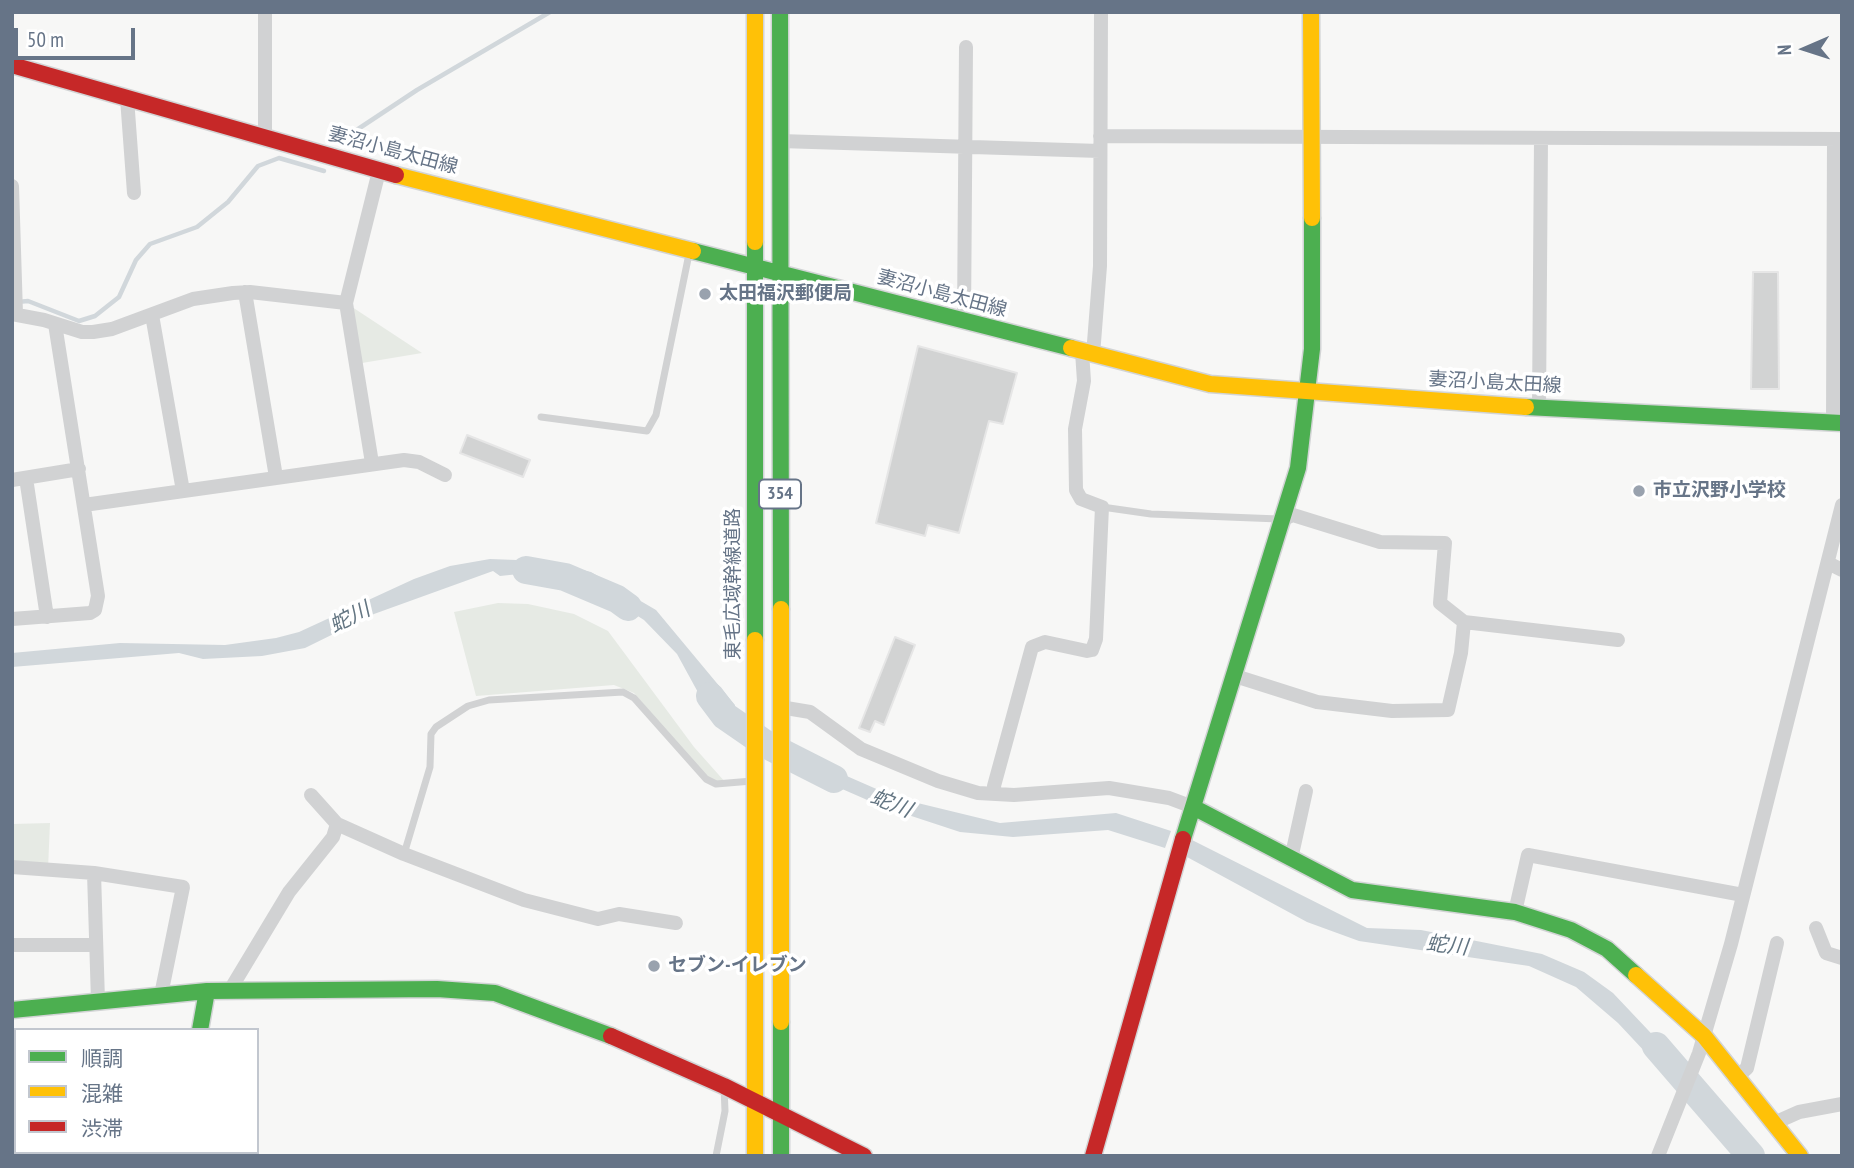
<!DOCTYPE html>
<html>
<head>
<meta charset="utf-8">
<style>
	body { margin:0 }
	#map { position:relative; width:1854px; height:1168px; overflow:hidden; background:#f7f7f6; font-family:"PT Sans Narrow","Noto Sans JP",sans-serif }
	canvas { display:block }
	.frame { position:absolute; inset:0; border:14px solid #667487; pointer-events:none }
	.legend { position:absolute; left:14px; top:1028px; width:245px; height:126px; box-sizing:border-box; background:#fff; border:2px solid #c2c7cf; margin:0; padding:9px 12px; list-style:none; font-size:21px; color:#667487 }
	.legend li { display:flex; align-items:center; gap:14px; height:35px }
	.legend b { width:35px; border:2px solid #c2c7cf }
	.north { position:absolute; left:1770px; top:14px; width:70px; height:70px; -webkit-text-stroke:5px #fff; paint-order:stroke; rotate:267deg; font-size:19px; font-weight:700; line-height:28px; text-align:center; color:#667487 }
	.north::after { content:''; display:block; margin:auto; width:24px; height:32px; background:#667487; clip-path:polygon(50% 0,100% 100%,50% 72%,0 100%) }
	.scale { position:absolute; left:14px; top:28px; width:121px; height:32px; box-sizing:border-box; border:4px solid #667487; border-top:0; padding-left:9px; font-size:21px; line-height:24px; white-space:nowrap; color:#667487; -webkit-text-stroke:5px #fff; paint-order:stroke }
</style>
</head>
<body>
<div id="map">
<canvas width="1854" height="1168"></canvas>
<div class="frame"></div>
<ul class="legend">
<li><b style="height:9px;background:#4caf50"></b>順調</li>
<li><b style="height:9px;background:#ffc107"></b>混雑</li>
<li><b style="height:9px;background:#c62828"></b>渋滞</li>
</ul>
<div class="north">N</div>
<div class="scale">50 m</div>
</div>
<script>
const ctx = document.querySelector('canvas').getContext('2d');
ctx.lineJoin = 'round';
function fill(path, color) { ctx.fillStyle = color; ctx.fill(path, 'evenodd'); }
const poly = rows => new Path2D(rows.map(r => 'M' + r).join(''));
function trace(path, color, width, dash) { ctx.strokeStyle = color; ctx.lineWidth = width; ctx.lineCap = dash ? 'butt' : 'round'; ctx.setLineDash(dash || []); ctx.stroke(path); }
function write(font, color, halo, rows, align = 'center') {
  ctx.font = font + ' "PT Sans Narrow","Noto Sans JP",sans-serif'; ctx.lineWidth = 7; ctx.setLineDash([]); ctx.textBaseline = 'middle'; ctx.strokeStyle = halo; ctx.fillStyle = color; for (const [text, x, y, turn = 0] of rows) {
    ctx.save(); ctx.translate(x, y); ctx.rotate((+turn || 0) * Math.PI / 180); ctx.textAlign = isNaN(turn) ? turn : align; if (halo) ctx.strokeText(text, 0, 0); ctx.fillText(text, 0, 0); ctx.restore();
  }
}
fill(poly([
	[346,303,422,353,356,364],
	[498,603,528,604,574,614,608,631,694,747,726,783,706,779,634,693,614,685,476,696,454,612],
	[50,823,48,869,12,867,12,824]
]), '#e6eae4');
fill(poly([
	[490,559,543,561,591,572,656,610,735,705,735,736,700,696,677,654,644,620,600,592,565,577,528,573,500,576,493,571,374,614,305,648,262,656,203,659,179,653,12,667,12,653,120,643,225,645,276,638,299,632,414,579,450,566],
	[801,756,897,798,1000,823,1116,813,1171,831,1165,848,1108,830,1013,837,960,832,881,806,801,771],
	[1192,840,1367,928,1421,930,1542,954,1584,972,1613,993,1683,1067,1676,1085,1618,1023,1576,987,1529,966,1359,941,1307,922,1187,857],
	[1701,1089,1756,1156,1735,1156,1692,1106]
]), '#d1d7db');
trace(poly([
	[340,141,417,90,550,12],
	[17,302,28,301,79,321,95,316,119,297,136,260,150,244,197,227,228,202,258,166,279,158,324,171]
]), '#d1d7db', 4.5);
trace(poly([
	[526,570,565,577,617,599,628,607],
	[710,696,725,716,767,745,834,779],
	[1656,1046,1751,1156]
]), '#d1d7db', 28);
const building = poly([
	[1753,272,1778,272,1779,389,1751,389,1753,272],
	[918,346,1017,373,1003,424,989,421,959,533,928,525,925,536,876,523,918,346],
	[467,435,530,460,523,477,460,453,467,435],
	[895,637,915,645,884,725,875,721,870,732,859,728,895,637]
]);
fill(building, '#d2d3d3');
trace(building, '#e6e6e6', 2);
const fast = poly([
	[780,12,781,609],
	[755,242,755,640],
	[693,251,1071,348],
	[1526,407,1842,423],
	[1193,807,1352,890,1515,912,1571,930,1607,949,1636,975],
	[1183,839,1298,468,1312,349,1312,218],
	[12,1010,207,991,437,989,495,993,611,1036],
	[781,1022,781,1156],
	[200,1030,207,991],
	[187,1156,188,1152]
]);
const slow = poly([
	[755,12,755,242],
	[1311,12,1312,218],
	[396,175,693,251],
	[1071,348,1210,384,1526,407],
	[781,609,781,1022],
	[755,640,755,1156],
	[1636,975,1704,1036,1800,1156]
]);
const jam = poly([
	[12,65,396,175],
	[611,1036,724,1086,864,1156],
	[1093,1156,1183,839]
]);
trace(fast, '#d2d4d5', 19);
trace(slow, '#d2d4d5', 19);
trace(jam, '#d2d4d5', 19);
trace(poly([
	[541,417,647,431,656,415,689,254],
	[1102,507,1151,514,1279,519],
	[404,854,430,767,431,734,436,727,468,706,489,700,623,692,634,698,706,779,716,784,752,781],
	[716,1156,725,1111,724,1087]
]), '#d1d2d3', 7);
trace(poly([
	[265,12,265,137],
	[127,98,134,193],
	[1100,136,1842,139],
	[780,141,1100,151],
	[12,186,16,314],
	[245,292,276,477],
	[12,314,44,320,82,332,93,332,112,329,193,299,233,293,250,292,346,303],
	[152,315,183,491],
	[964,321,966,47],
	[1093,355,1100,266,1101,12],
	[1539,407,1541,139],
	[1833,422,1834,139],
	[372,463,346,303,379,171],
	[26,478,47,617],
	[12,480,79,469],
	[84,505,404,460,419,462,445,475],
	[1282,520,1293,515,1380,542,1445,543,1440,603,1464,622,1618,640],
	[1828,563,1842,570],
	[12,619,90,613,95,610,98,596,55,324],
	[1232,675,1317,702,1392,711,1448,710,1461,653,1464,622],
	[780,707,810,712,861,749,938,781,978,793,1014,795,1109,788,1169,798,1193,807],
	[995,794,994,786,1032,647,1045,642,1087,651,1092,650,1096,639,1102,507,1081,499,1076,490,1075,429,1084,381,1082,352],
	[311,795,337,824,404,854,524,900,598,919,619,914,676,923],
	[1291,859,1306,791],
	[12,867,94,873],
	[1515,912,1528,855,1743,895],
	[1816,928,1826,953,1842,958],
	[12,945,94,945],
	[230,990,289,892,333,837,337,824],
	[98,1001,94,873,183,887,161,995],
	[1735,1079,1747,1068,1777,943],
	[1776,1128,1781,1120,1799,1112,1842,1104],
	[1658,1156,1699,1053,1731,944,1842,505]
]), '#d1d2d3', 14);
trace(fast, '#4caf50', 16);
trace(slow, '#ffc107', 16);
trace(jam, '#c62828', 16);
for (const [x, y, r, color] of [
	[705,294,7,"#99a2ae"],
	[1639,491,7,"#99a2ae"],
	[654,966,7,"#99a2ae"]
]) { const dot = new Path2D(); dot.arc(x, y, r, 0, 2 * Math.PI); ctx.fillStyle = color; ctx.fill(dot); trace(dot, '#fff', 2.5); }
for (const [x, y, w] of [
	[780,494,42]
]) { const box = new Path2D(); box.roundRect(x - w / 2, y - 14.5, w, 29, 5); ctx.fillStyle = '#fff'; ctx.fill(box); trace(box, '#667487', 2); }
write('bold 18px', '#667487', null, [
	["354",780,494]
]);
write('19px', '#667487', '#fff', [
	["妻沼小島太田線",393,151,15],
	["妻沼小島太田線",942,294,15],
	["妻沼小島太田線",1495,383,3],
	["東毛広域幹線道路",734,584,-90]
]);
write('bold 19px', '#667487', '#fff', [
	["太田福沢郵便局",719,294],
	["市立沢野小学校",1653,491],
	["セブン-イレブン",668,966]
], 'left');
write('italic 21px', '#637582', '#fff', [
	["蛇川",350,618,-27],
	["蛇川",891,804,22],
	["蛇川",1447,946,6]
]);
</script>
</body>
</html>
